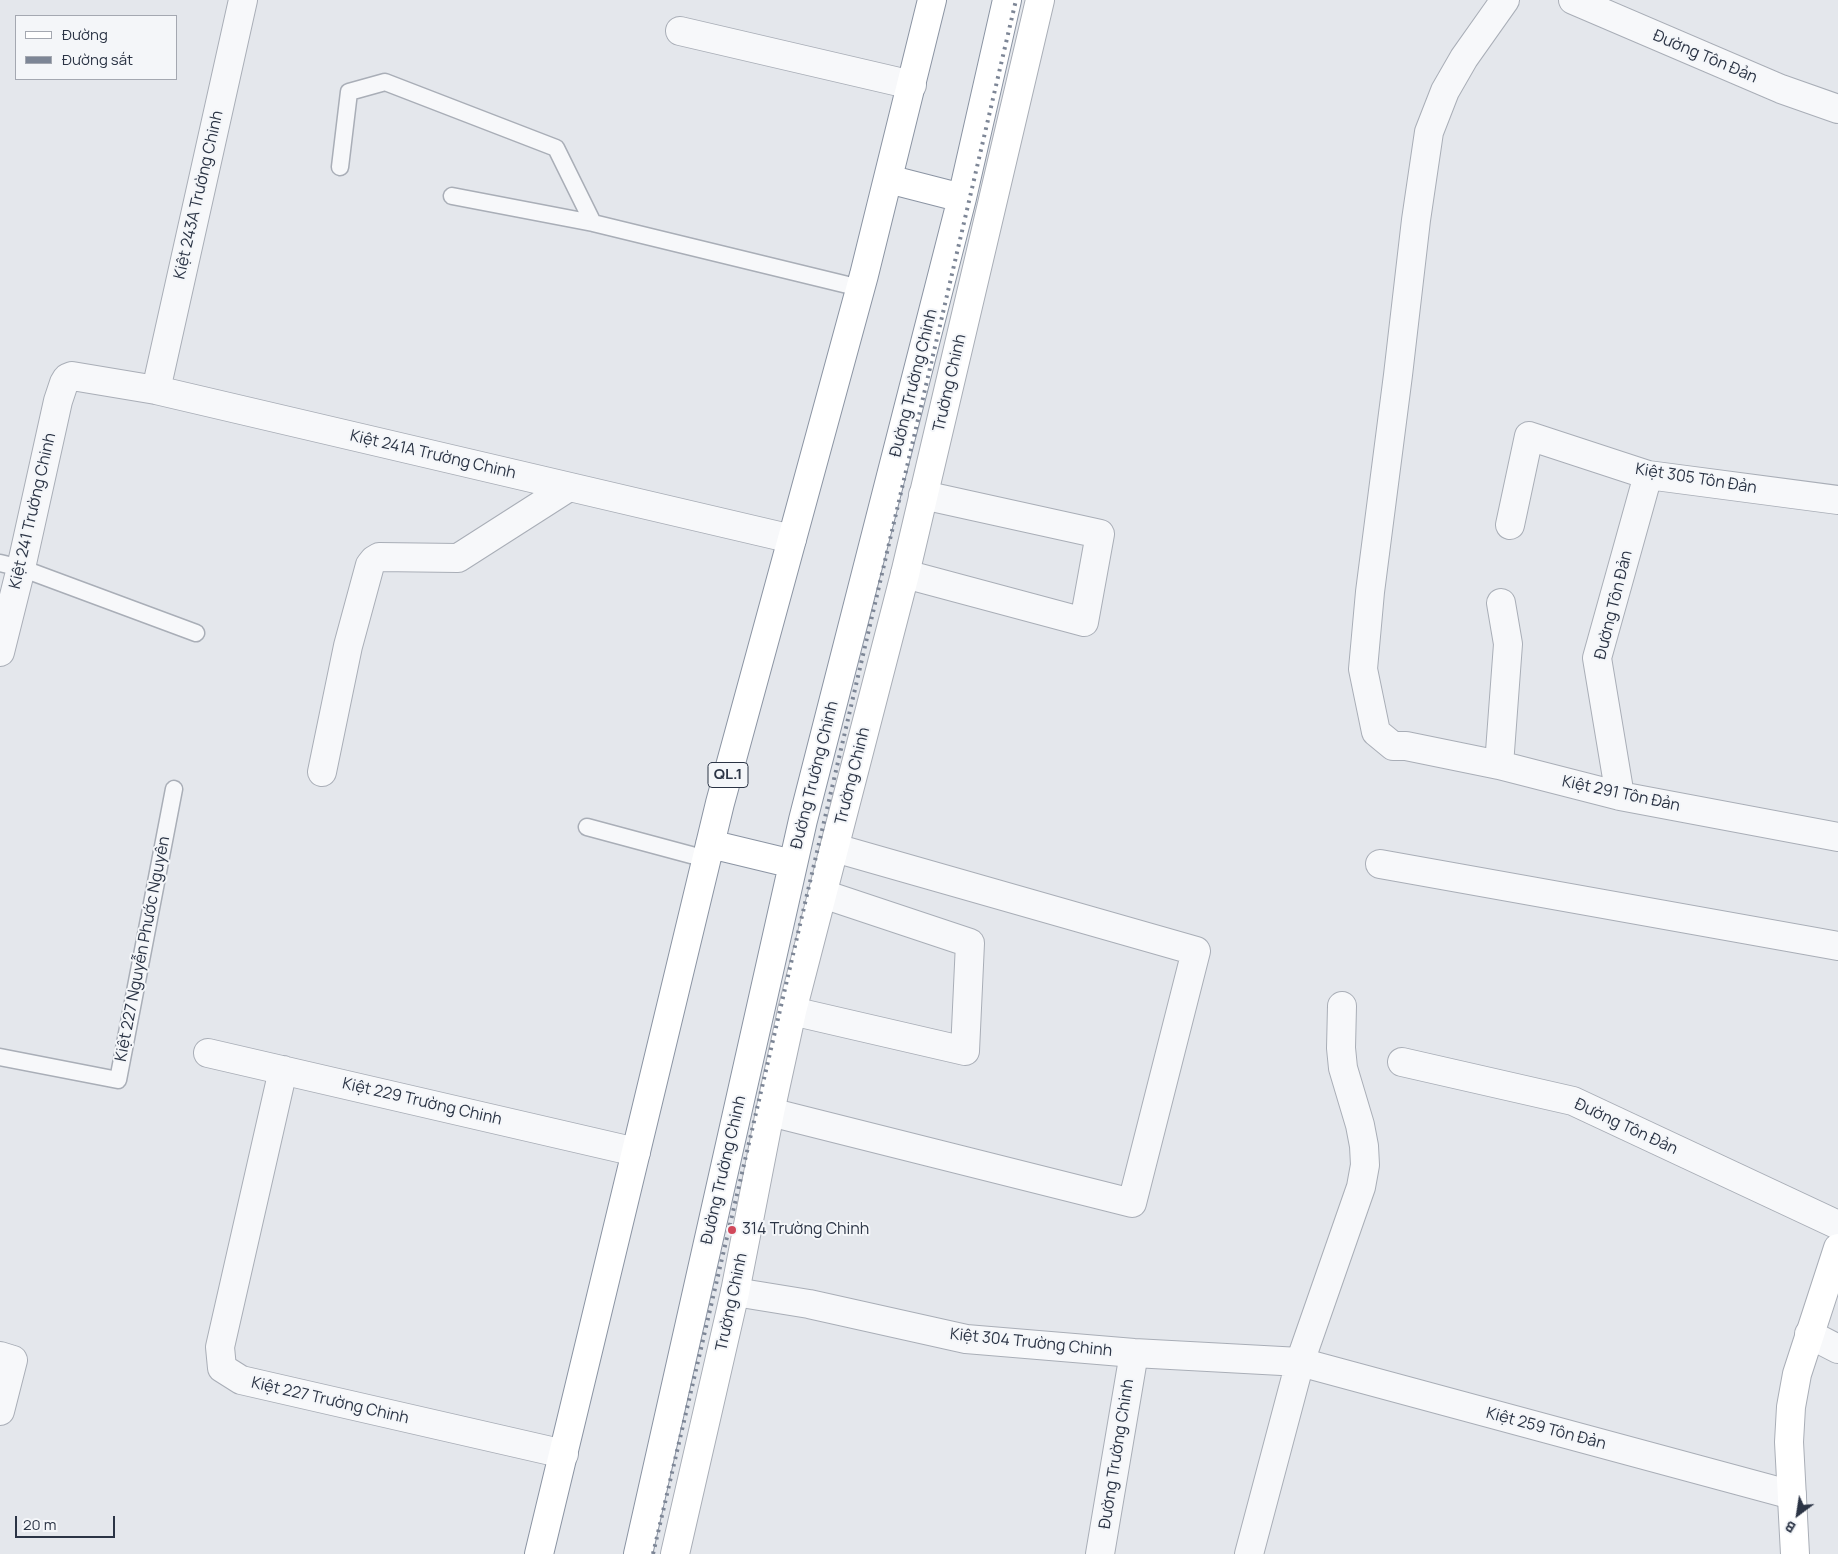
<!DOCTYPE html>
<html>
<head>
<meta charset="utf-8">
<style>
	body { margin:0 }
	#map { position:relative; width:1838px; height:1554px; overflow:hidden; background:#e4e7ec; font-family:Manrope,sans-serif }
	canvas { display:block }
	.legend { position:absolute; left:15px; top:15px; width:162px; height:65px; box-sizing:border-box; background:#f4f6f9; border:1px solid #a4a8b1; margin:0; padding:6px 9px; list-style:none; font-size:15px; color:#2b3445 }
	.legend li { display:flex; align-items:center; gap:10px; height:25px }
	.legend b { width:25px; border:1px solid #a4a8b1 }
	.north { position:absolute; left:1773px; top:1489px; width:50px; height:50px; -webkit-text-stroke:4px #f4f6f9; paint-order:stroke; rotate:211deg; font-size:14px; font-weight:700; line-height:20px; text-align:center; color:#2b3445 }
	.north::after { content:''; display:block; margin:auto; width:18px; height:22px; background:#2b3445; clip-path:polygon(50% 0,100% 100%,50% 72%,0 100%) }
	.scale { position:absolute; left:15px; top:1516px; width:100px; height:22px; box-sizing:border-box; border:2px solid #2b3445; border-top:0; padding-left:6px; font-size:15px; line-height:18px; white-space:nowrap; color:#2b3445; -webkit-text-stroke:4px #f4f6f9; paint-order:stroke }
</style>
</head>
<body>
<div id="map">
<canvas width="1838" height="1554"></canvas>
<ul class="legend">
<li><b style="height:6px;background:#fff"></b>Đường</li>
<li><b style="height:6px;background:#7d8696"></b>Đường sắt</li>
</ul>
<div class="north">B</div>
<div class="scale">20 m</div>
</div>
<script>
const ctx = document.querySelector('canvas').getContext('2d');
ctx.lineJoin = 'round';
const poly = rows => new Path2D(rows.map(r => 'M' + r).join(''));
function trace(path, color, width, dash) { ctx.strokeStyle = color; ctx.lineWidth = width; ctx.lineCap = dash ? 'butt' : 'round'; ctx.setLineDash(dash || []); ctx.stroke(path); }
function write(font, color, halo, rows, align = 'center') {
  ctx.font = font + ' Manrope,sans-serif'; ctx.lineWidth = 4; ctx.setLineDash([]); ctx.textBaseline = 'middle'; ctx.strokeStyle = halo; ctx.fillStyle = color; for (const [text, x, y, turn = 0] of rows) {
    ctx.save(); ctx.translate(x, y); ctx.rotate((+turn || 0) * Math.PI / 180); ctx.textAlign = isNaN(turn) ? turn : align; if (halo) ctx.strokeText(text, 0, 0); ctx.fillText(text, 0, 0); ctx.restore();
  }
}
const lane = poly([
	[340,167,349,92,385,82,556,148,593,223],
	[452,196,593,223,860,288],
	[0,563,21,568,196,633],
	[587,827,706,859],
	[0,1057,118,1080,174,789]
]);
const street = poly([
	[1505,0,1464,58,1445,91,1429,132,1416,220,1398,375,1370,592,1363,669,1376,732,1393,746,1406,746,1499,765,1620,796,1838,837],
	[1573,0,1781,89,1838,109],
	[680,31,912,85],
	[156,390,243,0],
	[1510,525,1529,436,1648,475,1838,500],
	[905,574,1084,622,1100,534,923,495],
	[0,652,21,568,58,401,64,383,67,378,72,376,156,390,792,539],
	[1499,765,1508,644,1501,603],
	[322,772,348,646,370,565,374,560,379,557,458,558,569,487],
	[1620,796,1597,658,1648,475],
	[1380,864,1838,946],
	[792,1011,965,1051,970,943,823,894],
	[208,1053,636,1152],
	[1402,1062,1573,1101,1838,1225],
	[283,1070,220,1347,222,1368,241,1380,564,1454],
	[770,1112,1132,1203,1196,951,835,848],
	[735,1292,809,1304,966,1339,1134,1353,1300,1362,1792,1495],
	[1809,1334,1838,1349],
	[0,1356,13,1360,0,1411],
	[1100,1554,1134,1353],
	[1249,1554,1300,1362,1361,1187,1365,1165,1364,1146,1360,1125,1343,1068,1341,1048,1342,1006]
]);
const secondary = poly([
	[675,1554,735,1292,770,1112,792,1011,905,574,1040,0],
	[1795,1554,1789,1442,1791,1407,1797,1374,1838,1248]
]);
const highway = poly([
	[888,179,962,198],
	[710,844,793,864],
	[539,1554,720,803,864,275,932,0],
	[638,1554,803,820,962,198,1007,0]
]);
trace(lane, '#a9aeb7', 19);
trace(street, '#a9aeb7', 30);
trace(secondary, '#a9aeb7', 30);
trace(highway, '#8b94a3', 30);
trace(lane, '#f7f8fa', 16);
trace(street, '#f7f8fa', 28);
trace(secondary, '#fff', 28);
trace(highway, '#fff', 28);
trace(poly([
	[653,1554,1016,0]
]), '#7d8696', 4, [2.5, 5]);
for (const [x, y, r, color] of [
	[732,1230,5,"#d1495b"]
]) { const dot = new Path2D(); dot.arc(x, y, r, 0, 2 * Math.PI); ctx.fillStyle = color; ctx.fill(dot); trace(dot, '#f4f6f9', 2); }
for (const [x, y, w] of [
	[728,775,40]
]) { const box = new Path2D(); box.roundRect(x - w / 2, y - 12.5, w, 25, 4); ctx.fillStyle = '#f4f6f9'; ctx.fill(box); trace(box, '#2b3445', 1); }
write('bold 15px', '#2b3445', null, [
	["QL.1",728,775]
]);
write('16px', '#2b3445', '#f4f6f9', [
	["Đường Tôn Đản",1705,57,23],
	["Kiệt 243A Trường Chinh",199,195,-77],
	["Đường Trường Chinh",914,383,-76],
	["Trường Chinh",950,383,-77],
	["Kiệt 241A Trường Chinh",433,455,13],
	["Kiệt 305 Tôn Đản",1696,479,9],
	["Kiệt 241 Trường Chinh",33,511,-77],
	["Đường Tôn Đản",1614,605,-76],
	["Đường Trường Chinh",815,775,-76],
	["Trường Chinh",853,776,-76],
	["Kiệt 291 Tôn Đản",1621,794,12],
	["Kiệt 227 Nguyễn Phước Nguyên",143,949,-79],
	["Kiệt 229 Trường Chinh",422,1102,13],
	["Đường Tôn Đản",1626,1127,25],
	["Đường Trường Chinh",724,1170,-77],
	["Trường Chinh",732,1302,-78],
	["Kiệt 304 Trường Chinh",1031,1343,6],
	["Kiệt 227 Trường Chinh",330,1401,13],
	["Kiệt 259 Tôn Đản",1546,1429,15],
	["Đường Trường Chinh",1117,1454,-81]
]);
write('16px', '#2b3445', '#f4f6f9', [
	["314 Trường Chinh",742,1230]
], 'left');
</script>
</body>
</html>
